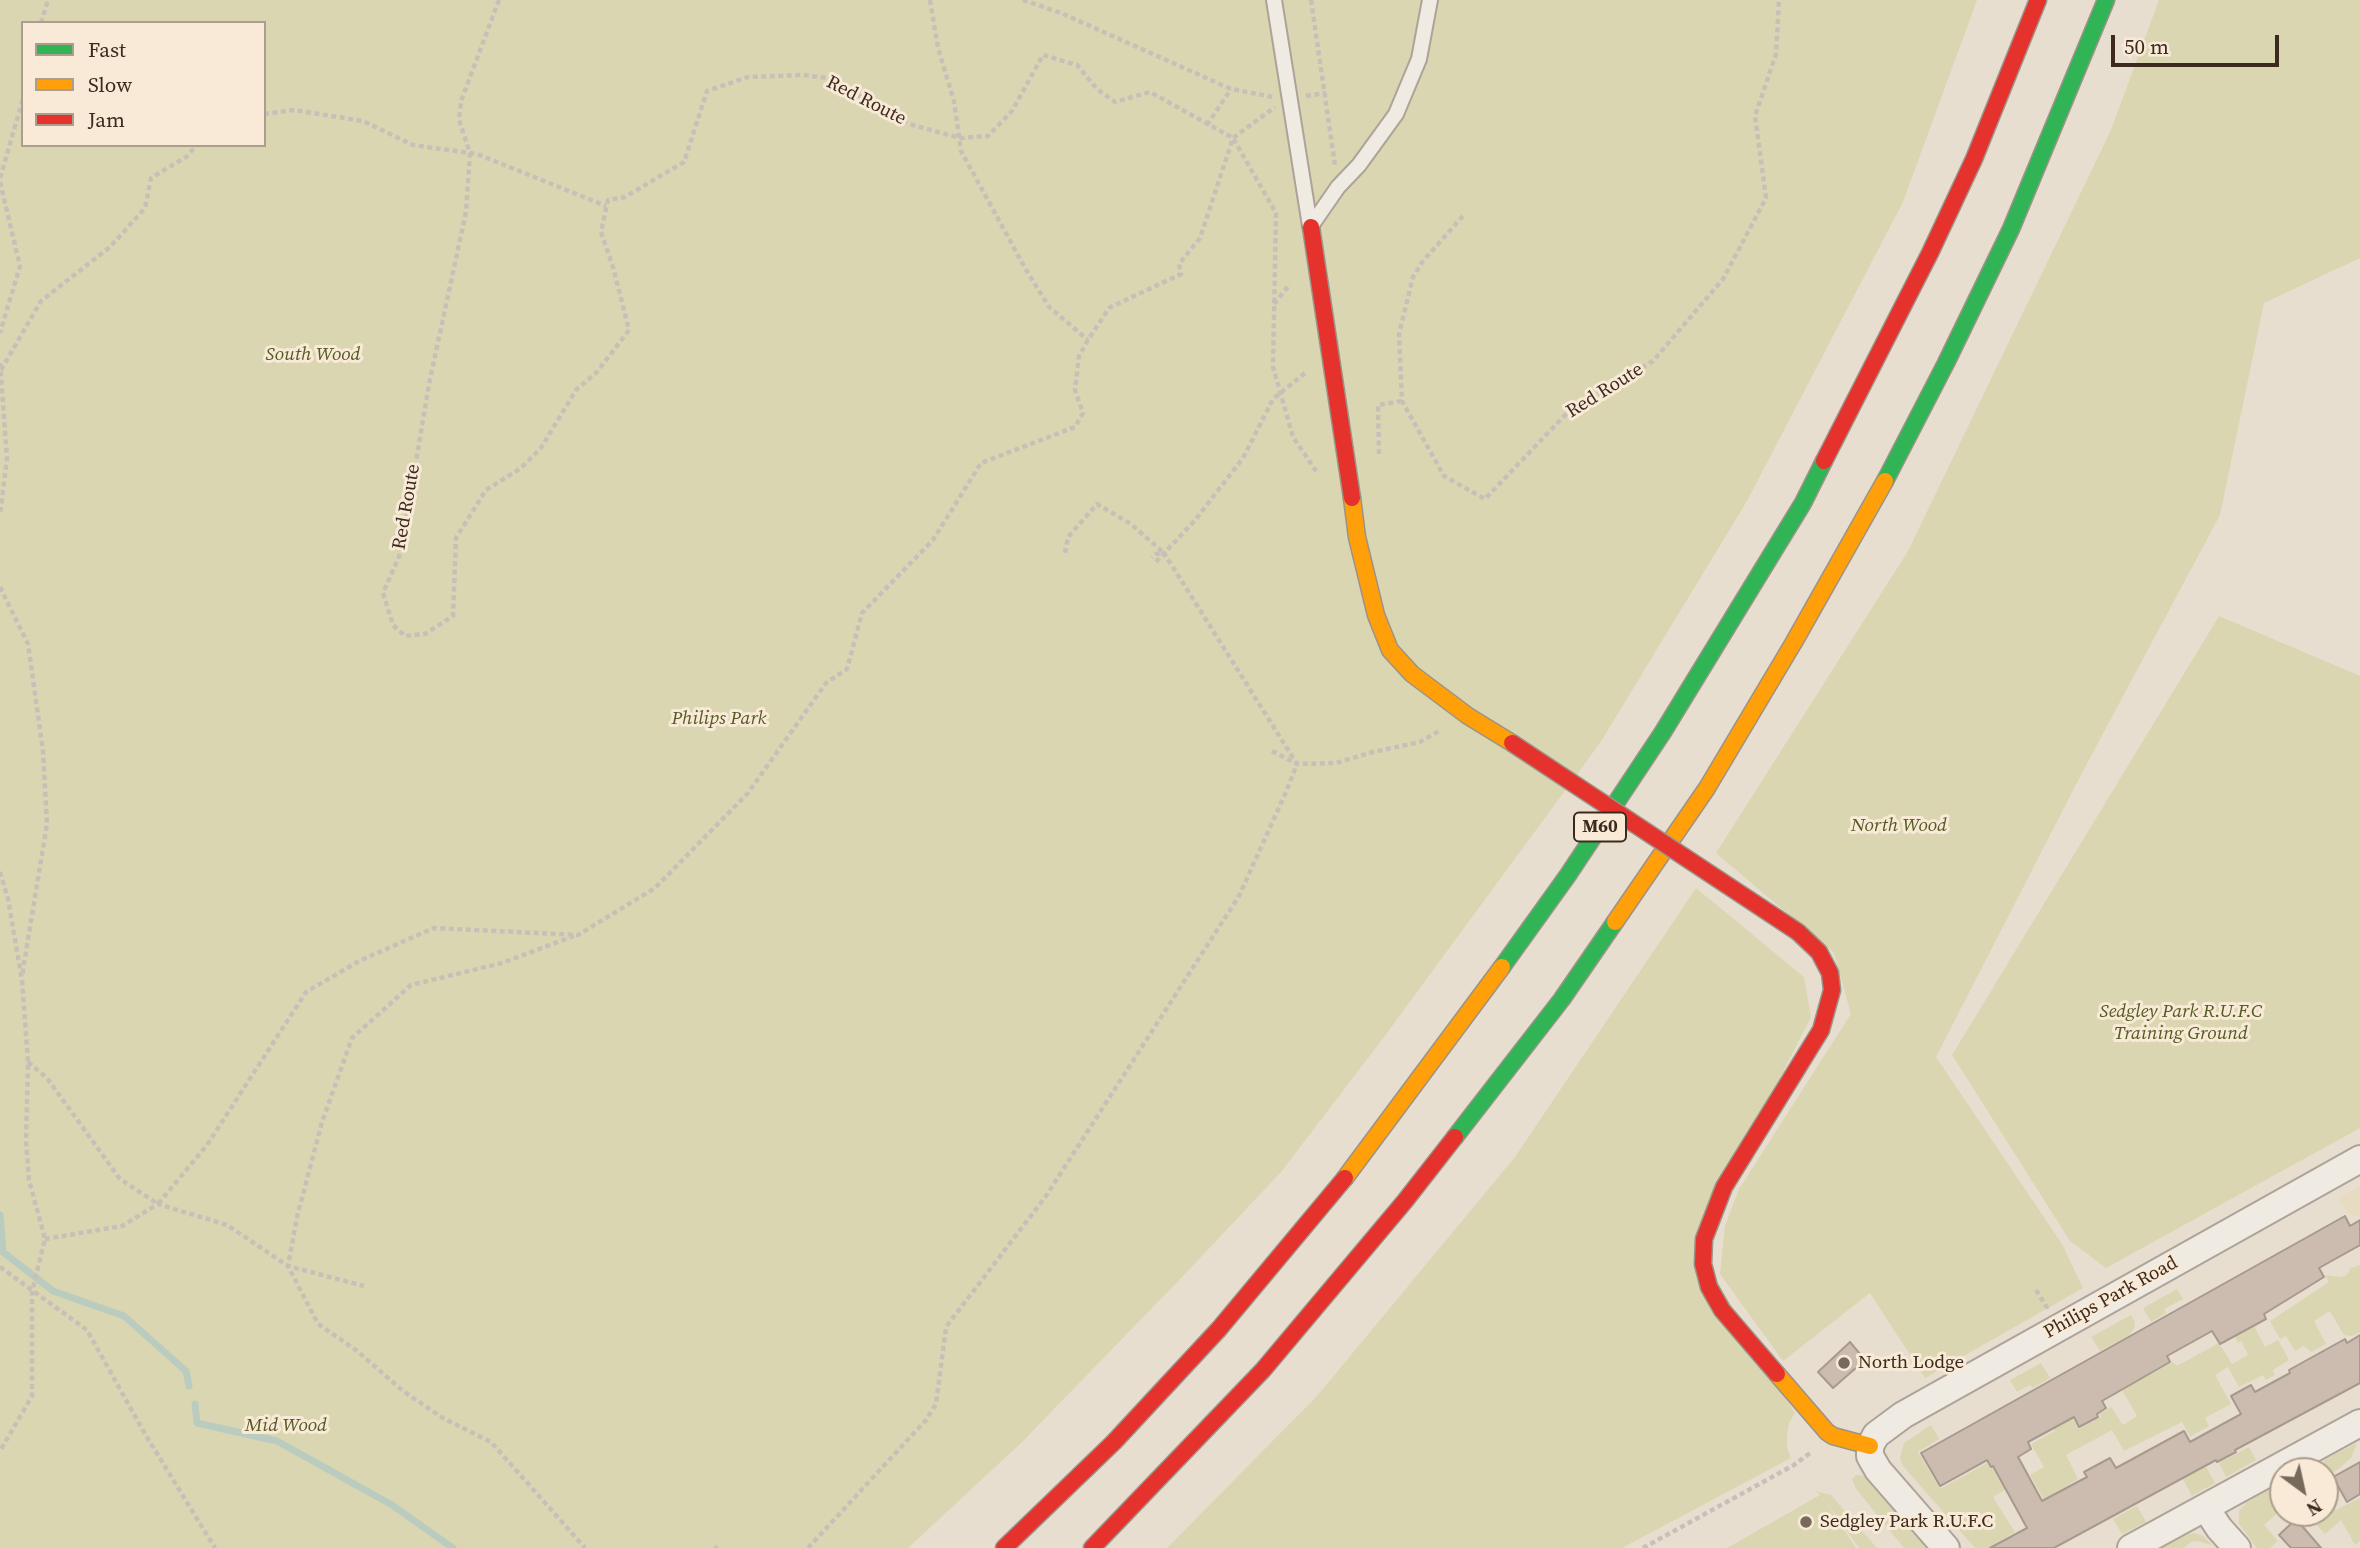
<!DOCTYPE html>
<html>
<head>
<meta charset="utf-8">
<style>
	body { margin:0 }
	#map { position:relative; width:2360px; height:1548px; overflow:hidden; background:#e7ded0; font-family:"Source Serif 4",serif }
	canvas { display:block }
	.legend { position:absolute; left:21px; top:21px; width:245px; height:126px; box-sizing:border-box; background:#f8ead6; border:2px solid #ad9d8d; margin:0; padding:9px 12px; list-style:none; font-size:21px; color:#3d2a1f }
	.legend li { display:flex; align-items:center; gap:14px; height:35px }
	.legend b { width:35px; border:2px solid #ad9d8d }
	.north { position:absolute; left:2269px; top:1457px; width:70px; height:70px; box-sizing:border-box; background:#f8ead6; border:2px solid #ad9d8d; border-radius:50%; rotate:147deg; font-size:19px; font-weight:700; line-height:28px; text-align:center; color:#3d2a1f }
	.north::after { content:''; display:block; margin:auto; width:24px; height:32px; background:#78695d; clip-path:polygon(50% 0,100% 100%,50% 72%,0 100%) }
	.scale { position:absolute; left:2111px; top:35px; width:168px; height:32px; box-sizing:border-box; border:4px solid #3d2a1f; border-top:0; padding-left:9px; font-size:21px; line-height:24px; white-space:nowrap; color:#3d2a1f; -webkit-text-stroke:5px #f8ead6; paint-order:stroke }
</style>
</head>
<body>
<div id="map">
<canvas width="2360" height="1548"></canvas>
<ul class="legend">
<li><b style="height:9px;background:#30b455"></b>Fast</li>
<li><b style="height:9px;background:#ff9f0a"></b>Slow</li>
<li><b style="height:9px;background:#e5322d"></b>Jam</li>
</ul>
<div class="north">N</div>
<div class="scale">50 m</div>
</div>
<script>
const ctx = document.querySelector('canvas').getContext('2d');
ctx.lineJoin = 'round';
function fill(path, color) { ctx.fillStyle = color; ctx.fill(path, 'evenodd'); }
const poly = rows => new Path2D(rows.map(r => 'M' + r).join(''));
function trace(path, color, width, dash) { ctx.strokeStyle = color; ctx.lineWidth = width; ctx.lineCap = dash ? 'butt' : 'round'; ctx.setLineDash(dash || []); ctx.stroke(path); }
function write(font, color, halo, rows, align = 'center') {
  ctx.font = font + ' "Source Serif 4",serif'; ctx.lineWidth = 6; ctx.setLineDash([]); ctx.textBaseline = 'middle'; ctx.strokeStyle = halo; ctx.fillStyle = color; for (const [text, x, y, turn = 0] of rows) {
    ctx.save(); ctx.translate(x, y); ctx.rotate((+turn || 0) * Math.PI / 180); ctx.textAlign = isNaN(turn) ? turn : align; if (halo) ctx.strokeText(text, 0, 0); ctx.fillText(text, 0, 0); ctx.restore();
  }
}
fill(poly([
	[2360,1186,2360,1217,2347,1212,2338,1198]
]), '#e7dbc0');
fill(poly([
	[0,0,1977,0,1903,202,1747,501,1600,743,1381,1041,1281,1172,1184,1275,1021,1443,908,1548,0,1548],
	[23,23,264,23,264,145,23,145],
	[2159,0,2360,0,2360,258,2264,303,2220,515,2083,771,1936,1057,2062,1244,2083,1288,1925,1378,1870,1293,1783,1361,1720,1274,1725,1226,1739,1189,1851,1014,1834,953,1716,853,1908,551,2111,130],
	[2219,616,2360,676,2360,1128,2106,1268,2070,1241,1952,1055],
	[1696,888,1804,977,1811,1017,1695,1244,1795,1413,1789,1423,1787,1436,1787,1448,1791,1458,1622,1548,1167,1548,1317,1396,1515,1157],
	[2360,1265,2360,1332,2352,1336,2344,1335,2330,1311,2314,1321,2326,1344,2311,1352,2304,1346,2295,1351,2286,1336,2280,1339,2270,1321,2329,1282,2325,1275,2341,1277,2347,1275,2351,1268],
	[2177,1289,2183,1299,2164,1309,2166,1313,2151,1322,2143,1308],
	[2131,1315,2135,1322,2134,1329,2128,1336,2100,1351,2091,1337],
	[2252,1322,2265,1347,2278,1340,2289,1360,2273,1370,2275,1375,2266,1380,2263,1375,2239,1387,2228,1367,2215,1375,2231,1404,2205,1418,2209,1426,2190,1437,2182,1422,2124,1451,2112,1430,2066,1455,2078,1479,2044,1500,2030,1475,2044,1467,2031,1444,2055,1431,2051,1424,2070,1414,2079,1429,2101,1417,2100,1414,2111,1407,2123,1425,2137,1416,2122,1390,2173,1362,2177,1366,2219,1343,2232,1364,2248,1355,2241,1341,2238,1343,2230,1327],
	[2041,1363,2050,1378,2033,1388,2030,1385,2017,1392,2010,1380],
	[1931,1425,1939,1439,1918,1452,1940,1489,1987,1463,1991,1469,2018,1454,2029,1475,1993,1497,2015,1532,1997,1543,1999,1548,1975,1548,1903,1466,1900,1458,1904,1443],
	[2357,1443,2351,1458,2336,1471,2332,1472,2328,1470,2323,1460],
	[2249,1447,2256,1460,2226,1477,2219,1463],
	[2206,1467,2215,1483,2192,1496,2183,1479],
	[1856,1475,1863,1475,1929,1548,1904,1548,1856,1489,1852,1479],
	[2281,1482,2283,1508,2264,1525,2278,1541,2270,1548,2257,1548,2239,1524,2239,1511,2247,1502],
	[1815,1491,1831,1495,1877,1548,1859,1548,1822,1496,1856,1548,1727,1548,1820,1495],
	[2360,1498,2360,1541,2355,1545,2341,1520,2325,1534,2306,1513,2325,1513,2325,1502,2330,1499,2336,1510],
	[2137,1506,2146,1522,2122,1534,2113,1519],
	[2193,1533,2202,1535,2212,1545,2198,1541,2191,1542,2184,1548,2161,1548,2184,1536]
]), '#dad6b1');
trace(poly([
	[0,1215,3,1252],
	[3,1252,53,1291,124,1316,186,1371,189,1386],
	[195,1404,197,1423,277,1441,392,1505,453,1548]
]), '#baccc0', 7);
const building = poly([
	[2345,1216,2350,1226,2360,1220,2360,1245,2319,1268,2324,1277,2264,1314,2266,1319,2220,1344,2212,1331,2167,1356,2170,1362,2102,1401,2106,1408,2097,1414,2098,1417,2079,1427,2074,1417,2028,1442,2031,1449,2018,1457,2042,1501,2087,1477,2084,1472,2110,1458,2116,1468,2184,1431,2190,1442,2241,1414,2231,1396,2251,1385,2255,1392,2290,1373,2289,1370,2345,1339,2347,1343,2360,1335,2360,1383,2235,1450,2236,1452,2217,1462,2216,1460,2054,1548,1990,1548,2027,1528,1993,1466,1991,1467,1987,1460,1940,1486,1921,1453,2345,1216],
	[1850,1342,1865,1360,1833,1388,1818,1372,1850,1342],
	[2360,1462,2360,1494,2347,1502,2333,1477,2360,1462],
	[2296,1519,2321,1548,2291,1548,2279,1535,2296,1519]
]);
fill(building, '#ccbcb0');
trace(building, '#a8998e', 2);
const lane = poly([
	[1274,0,1310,226],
	[1311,226,1338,187,1359,165,1396,114,1419,59,1430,0]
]);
const street = poly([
	[2206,1508,2219,1528,2237,1548],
	[1946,1548,1878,1470,1870,1456,1870,1446,1876,1435,1903,1415,2360,1159],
	[2131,1548,2360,1423]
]);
const fast = poly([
	[1885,481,1946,363,2011,229,2106,0],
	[1502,967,1568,875,1663,732,1803,503,1824,461],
	[1455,1137,1562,999,1615,922]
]);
const slow = poly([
	[1352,498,1357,537,1376,615,1390,650,1412,674,1468,716,1512,743],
	[1615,922,1707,788,1794,642,1885,481],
	[1345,1178,1502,967],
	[1777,1374,1827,1432,1833,1436,1870,1446]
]);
const jam = poly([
	[1311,227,1352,498],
	[1824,461,1930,253,1974,159,2038,0],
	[1777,1374,1722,1310,1709,1287,1703,1264,1704,1239,1724,1187,1821,1030,1832,990,1830,973,1819,952,1798,932],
	[1004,1548,1114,1442,1219,1329,1345,1178],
	[1092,1548,1263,1370,1405,1201,1455,1137]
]);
trace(lane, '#ada398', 18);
trace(street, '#ada398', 30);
trace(fast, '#9c9388', 19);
trace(slow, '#9c9388', 19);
trace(jam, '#9c9388', 19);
trace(poly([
	[499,0,461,101,459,120,470,153,466,212,429,384,401,552,383,593,393,625,405,636,425,634,453,616,456,538,486,490,521,468,541,448,576,390,597,372,629,330,613,267,601,232,608,200,625,197,684,162,707,91,748,77,803,75,827,78,909,124,960,138,988,136,1012,111,1043,55,1077,65,1097,89,1115,102,1150,92,1233,138,1276,213,1273,367,1293,437,1318,474],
	[930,0,938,48,954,101,961,151,1025,268,1049,307,1088,340],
	[1023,0,1061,13,1231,89,1273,97],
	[1311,0,1335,165],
	[41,23,48,0],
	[1306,96,1326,93],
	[264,114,294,110,363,121,413,145,477,154,606,206],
	[1207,125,1231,89],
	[0,178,23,99],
	[0,182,20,266,0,333],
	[1463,216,1423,261,1413,277,1399,334,1402,401,1444,476,1485,499,1568,412,1653,361,1723,279,1766,198,1755,116,1776,54,1779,0],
	[1274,304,1290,284],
	[0,363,7,458,0,515],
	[1,370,41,301,110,247,145,208,151,178,186,157,197,145],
	[1379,454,1378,405,1402,401],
	[1065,553,1068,537,1097,504,1131,524,1164,553],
	[1156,562,1196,519,1243,458,1273,399,1305,373],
	[0,587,28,644,43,751,47,824,22,976],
	[1272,751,1297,764,1336,763,1373,752,1420,742,1439,731],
	[0,872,8,899,22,980,28,1062,26,1141,29,1180,45,1239,32,1292,32,1396,0,1451],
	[574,936,502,963,411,985,352,1038,322,1122,297,1217,288,1266,318,1324,356,1350,403,1391,443,1418,491,1442,585,1548],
	[28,1062,47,1078,120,1179,158,1204,207,1145,306,992,361,960,434,928,578,935,655,888,748,793,826,683,847,669,862,613,933,540,981,463,1075,427,1083,413,1075,390,1079,356,1088,340,1109,308,1181,274,1179,264,1200,238,1233,138,1275,107],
	[45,1239,122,1226,158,1204,227,1225,288,1266,364,1286],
	[0,1267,87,1330,145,1434,215,1548],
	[2036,1290,2048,1309],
	[715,1548,717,1546],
	[808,1548,926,1420,936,1404,946,1327,1046,1196,1239,896,1286,792,1297,764,1164,553,1156,554,1152,558],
	[1643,1548,1794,1465,1810,1453]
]), '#c8c0b8', 4.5, [5, 3.5]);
trace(lane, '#efeae2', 14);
trace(street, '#efeae2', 26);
trace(fast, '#30b455', 16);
trace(slow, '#ff9f0a', 16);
trace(jam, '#e5322d', 16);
const jamBridge = poly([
	[1512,743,1798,932]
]);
trace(jamBridge, '#9c9388', 19, []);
trace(jamBridge, '#e5322d', 16);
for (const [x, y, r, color] of [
	[1844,1363,7,"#78695d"],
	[1806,1522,7,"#78695d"]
]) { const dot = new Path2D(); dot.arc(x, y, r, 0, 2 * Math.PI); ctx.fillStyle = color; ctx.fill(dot); trace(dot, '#f8ead6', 2.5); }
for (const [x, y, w] of [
	[1600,827,52]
]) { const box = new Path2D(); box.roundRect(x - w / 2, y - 14.5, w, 29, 5); ctx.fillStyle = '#f8ead6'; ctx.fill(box); trace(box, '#3d2a1f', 2); }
write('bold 18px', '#3d2a1f', null, [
	["M60",1600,827]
]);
write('19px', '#3d2a1f', '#f8ead6', [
	["Red Route",866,101,27],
	["Red Route",1605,391,-32],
	["Red Route",407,507,-80],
	["Philips Park Road",2111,1298,-29]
]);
write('italic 19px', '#535b24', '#f8ead6', [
	["South Wood",313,355],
	["Philips Park",719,719],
	["North Wood",1899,826],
	["Sedgley Park R.U.F.C",2181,1012],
	["Training Ground",2181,1034],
	["Mid Wood",286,1426]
]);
write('19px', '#3d2a1f', '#f8ead6', [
	["North Lodge",1858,1363],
	["Sedgley Park R.U.F.C",1820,1522]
], 'left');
</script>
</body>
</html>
